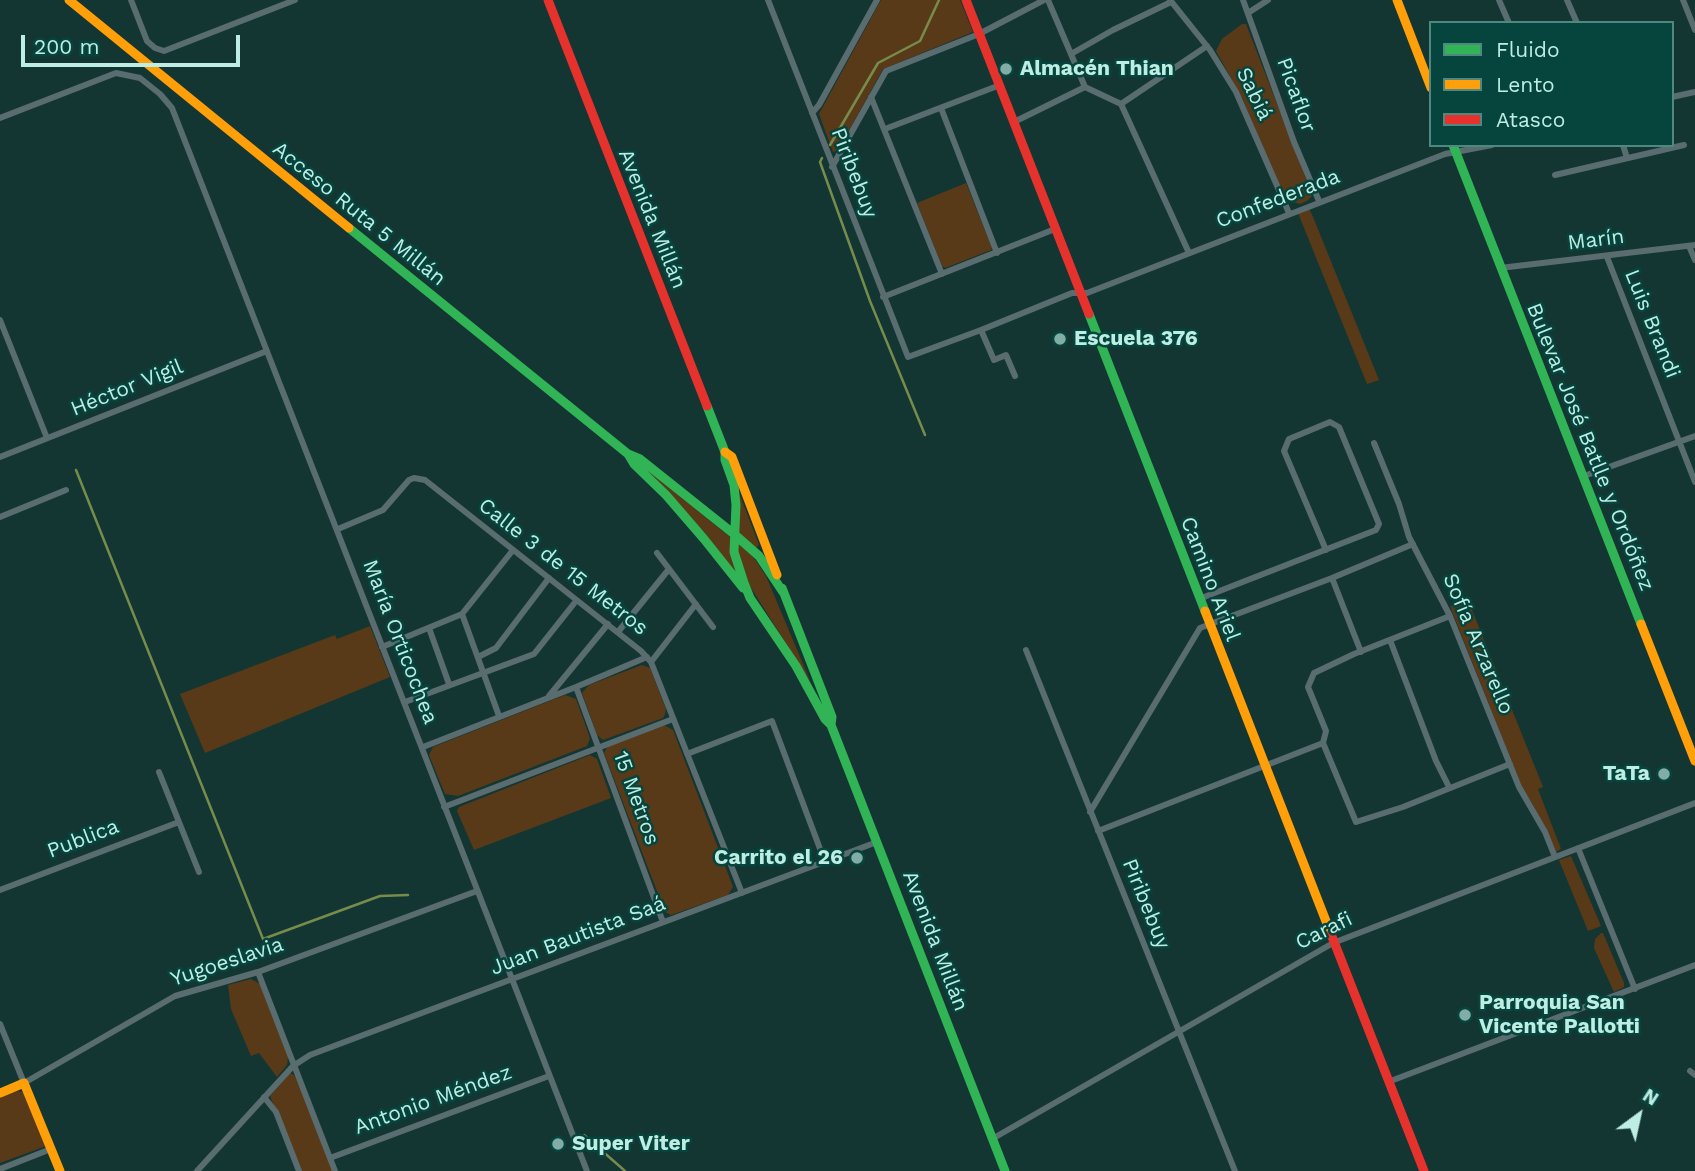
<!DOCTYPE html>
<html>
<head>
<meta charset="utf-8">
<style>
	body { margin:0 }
	#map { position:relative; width:1695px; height:1171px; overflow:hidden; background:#143632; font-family:"Work Sans",sans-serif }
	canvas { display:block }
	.legend { position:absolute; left:1429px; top:21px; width:245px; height:126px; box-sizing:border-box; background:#05453d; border:2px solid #4f8880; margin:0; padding:9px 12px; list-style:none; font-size:21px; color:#beede4 }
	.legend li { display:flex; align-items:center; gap:14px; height:35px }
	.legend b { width:35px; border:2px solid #4f8880 }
	.north { position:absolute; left:1604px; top:1080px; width:70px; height:70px; -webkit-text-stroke:5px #05453d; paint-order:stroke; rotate:33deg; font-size:19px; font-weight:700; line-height:28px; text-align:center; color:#beede4 }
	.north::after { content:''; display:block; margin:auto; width:24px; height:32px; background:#beede4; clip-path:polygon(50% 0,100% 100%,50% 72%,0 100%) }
	.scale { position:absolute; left:21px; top:35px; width:219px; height:32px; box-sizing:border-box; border:4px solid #beede4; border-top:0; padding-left:9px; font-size:21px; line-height:24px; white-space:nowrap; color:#beede4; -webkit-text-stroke:5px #05453d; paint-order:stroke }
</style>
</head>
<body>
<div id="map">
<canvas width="1695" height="1171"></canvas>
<ul class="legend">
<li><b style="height:9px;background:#30b455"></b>Fluido</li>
<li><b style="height:9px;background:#ff9f0a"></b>Lento</li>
<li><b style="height:9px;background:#e5322d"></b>Atasco</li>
</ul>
<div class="north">N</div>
<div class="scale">200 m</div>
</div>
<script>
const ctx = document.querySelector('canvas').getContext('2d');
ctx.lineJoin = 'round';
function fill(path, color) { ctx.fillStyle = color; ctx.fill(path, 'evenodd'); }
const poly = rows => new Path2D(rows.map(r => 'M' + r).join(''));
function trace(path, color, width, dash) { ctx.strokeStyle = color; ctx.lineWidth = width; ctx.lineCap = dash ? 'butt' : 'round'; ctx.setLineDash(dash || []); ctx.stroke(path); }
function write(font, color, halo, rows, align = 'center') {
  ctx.font = font + ' "Work Sans",sans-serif'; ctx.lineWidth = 5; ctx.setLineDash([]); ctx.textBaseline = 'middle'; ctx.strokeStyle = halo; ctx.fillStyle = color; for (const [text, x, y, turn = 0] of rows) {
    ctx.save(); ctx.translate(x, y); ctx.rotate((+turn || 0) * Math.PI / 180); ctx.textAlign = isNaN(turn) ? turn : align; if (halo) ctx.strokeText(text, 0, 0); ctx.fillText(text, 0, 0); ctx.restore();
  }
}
fill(poly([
	[881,0,960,0,973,32,883,69,838,150,833,152,819,114],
	[1242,24,1246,24,1311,192,1312,196,1307,201,1300,204,1293,202,1281,191,1243,100,1216,51,1222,39],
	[966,183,992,248,991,250,945,268,942,266,917,203],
	[1309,209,1313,217,1379,380,1367,384,1298,213],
	[642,466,730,537,730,552,736,574,705,533],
	[739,493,759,545,756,548,737,533],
	[737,542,754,558,766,576,811,683,746,580,738,557],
	[1468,600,1543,787,1538,789,1561,849,1556,852,1532,803,1523,791,1450,606],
	[370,626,390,677,205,753,180,694,335,635,337,639],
	[642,665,650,668,666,709,665,714,663,718,603,740,597,735,582,693,589,685],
	[565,695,576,699,590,738,587,746,458,796,445,794,429,755,433,747],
	[664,725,673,730,733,887,728,895,671,915,665,912,604,753,608,746],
	[590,755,597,759,611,798,474,850,457,811,459,807],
	[1571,856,1601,926,1588,931,1559,860],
	[1601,933,1603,933,1624,983,1624,987,1614,992,1594,948,1595,939],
	[251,979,260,984,288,1057,287,1065,277,1077,259,1053,251,1056,231,1009,228,985],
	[290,1073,294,1075,301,1088,332,1171,301,1171,270,1096],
	[16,1091,25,1092,46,1146,0,1163,0,1097]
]), '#583a18');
trace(poly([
	[830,145,878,63,920,41,939,0],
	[822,158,820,162,870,301,925,435],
	[76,470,263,939,380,896,408,895],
	[584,1135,625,1171]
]), '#778c4c', 2.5);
trace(poly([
	[131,0,147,41,155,48,164,51,295,0],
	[768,0,908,357,981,330,1072,293,1087,293,1445,154,1492,145],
	[1048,0,1085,87,1121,104,1189,253],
	[1170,0,1210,50,1236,92,1289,213],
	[1243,0,1294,142,1319,201],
	[1499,0,1509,23],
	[1567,0,1577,23],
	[1683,0,1695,30],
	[1248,13,1268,0],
	[1071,54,1113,30,1171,2],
	[871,97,942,274],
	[1672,97,1695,92],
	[1121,104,1207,46],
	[941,108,997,253],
	[812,113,819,105,877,0],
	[0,118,116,73,140,78,160,94,172,108,587,1171],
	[1014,122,1085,87],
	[885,129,1000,85],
	[1623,145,1627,158],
	[832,167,886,71,979,34,1044,0],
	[1555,175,1684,145],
	[1689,246,1695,260],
	[1607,257,1695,482],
	[1500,268,1695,245],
	[883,297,1055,229],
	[0,320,47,438],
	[981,330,994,360,1006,355,1015,376],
	[1374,443,1399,504,1409,537,1450,616,1519,787,1545,832,1555,857],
	[0,457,267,351],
	[1584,476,1695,436],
	[0,517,66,490],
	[338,529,383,510,409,480,414,478,425,480,641,651,651,662,742,893],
	[657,553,713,627],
	[1332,578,1361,652],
	[1199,599,1376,530,1379,524,1339,427,1330,422,1289,439,1284,451,1326,550],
	[462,614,499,716],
	[1450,616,1354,654,1314,673,1308,687,1326,731,1323,743,1356,822,1403,807,1510,764],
	[429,628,449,684],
	[618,632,669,569],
	[1390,640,1436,761,1449,787],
	[382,647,462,614,513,550],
	[1026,650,1235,1171],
	[478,657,496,648,549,578],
	[651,662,696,604],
	[576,687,663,922],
	[549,696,608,624],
	[405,702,534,654,576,601],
	[423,747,576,687,647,657],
	[687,754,772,721,825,862],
	[159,772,199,872],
	[444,807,673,719],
	[1090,812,1200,628,1332,578,1413,544],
	[1098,831,1323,743],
	[1578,848,1635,989],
	[0,890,179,822],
	[258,972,335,1171],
	[0,1024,24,1083,175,996,258,972,477,891],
	[1690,1071,1695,1075],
	[1388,1082,1695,965],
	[264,1097,276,1112,299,1171],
	[992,1139,1333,943,1695,803],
	[330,1158,549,1076],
	[0,1169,51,1149],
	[197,1171,293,1066,310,1055,877,842]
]), '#596c6f', 6);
trace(poly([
	[1453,145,1641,624],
	[349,228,628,454,640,459,734,534,759,556,783,592],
	[1089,314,1205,611],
	[707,406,725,452,725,460,734,485,736,505,734,552,744,583,750,598,796,666,825,719,831,725],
	[628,454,634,464,666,495,704,539,743,588],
	[782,588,832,717,831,725,1005,1171]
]), '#30b455', 9);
trace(poly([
	[69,0,349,228],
	[1397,0,1431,88],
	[725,452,732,457,777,575],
	[1205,611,1331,934],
	[1641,624,1695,761],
	[0,1093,24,1083,60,1171]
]), '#ff9f0a', 9);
trace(poly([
	[548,0,707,406],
	[966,0,1089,314],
	[1331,934,1424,1171]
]), '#e5322d', 9);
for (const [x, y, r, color] of [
	[1006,69,7,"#82ada6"],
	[1060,339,7,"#82ada6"],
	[1664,774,7,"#82ada6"],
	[857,858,7,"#82ada6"],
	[1465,1015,7,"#82ada6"],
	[558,1144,7,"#82ada6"]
]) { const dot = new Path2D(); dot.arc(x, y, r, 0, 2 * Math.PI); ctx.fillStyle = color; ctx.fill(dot); trace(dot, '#05453d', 2.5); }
write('bold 21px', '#beede4', '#05453d', [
	["Almacén Thian",1020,69],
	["Escuela 376",1074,339],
	["TaTa",1650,774,"right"],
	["Carrito el 26",843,858,"right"],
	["Parroquia San",1479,1003],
	["Vicente Pallotti",1479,1027],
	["Super Viter",572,1144]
], 'left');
write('21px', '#beede4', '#05453d', [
	["Sabiá",1254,94,64],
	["Picaflor",1296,95,70],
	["Piribebuy",854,173,69],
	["Confederada",1278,199,-21],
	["Acceso Ruta 5 Millán",359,214,39],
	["Avenida Millán",652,219,68],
	["Marín",1596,240,-7],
	["Luis Brandi",1652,324,68],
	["Héctor Vigil",127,388,-22],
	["Bulevar José Batlle y Ordóñez",1590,447,68],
	["Calle 3 de 15 Metros",563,567,38],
	["Camino Ariel",1210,579,69],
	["María Orticochea",400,642,69],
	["Sofía Arzarello",1478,644,67],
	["15 Metros",636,798,70],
	["Publica",83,839,-21],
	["Piribebuy",1146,904,68],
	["Carafi",1324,931,-26],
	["Juan Bautista Saá",578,936,-21],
	["Avenida Millán",935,941,69],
	["Yugoeslavia",227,962,-18],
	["Antonio Méndez",433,1100,-20]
]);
</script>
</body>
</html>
